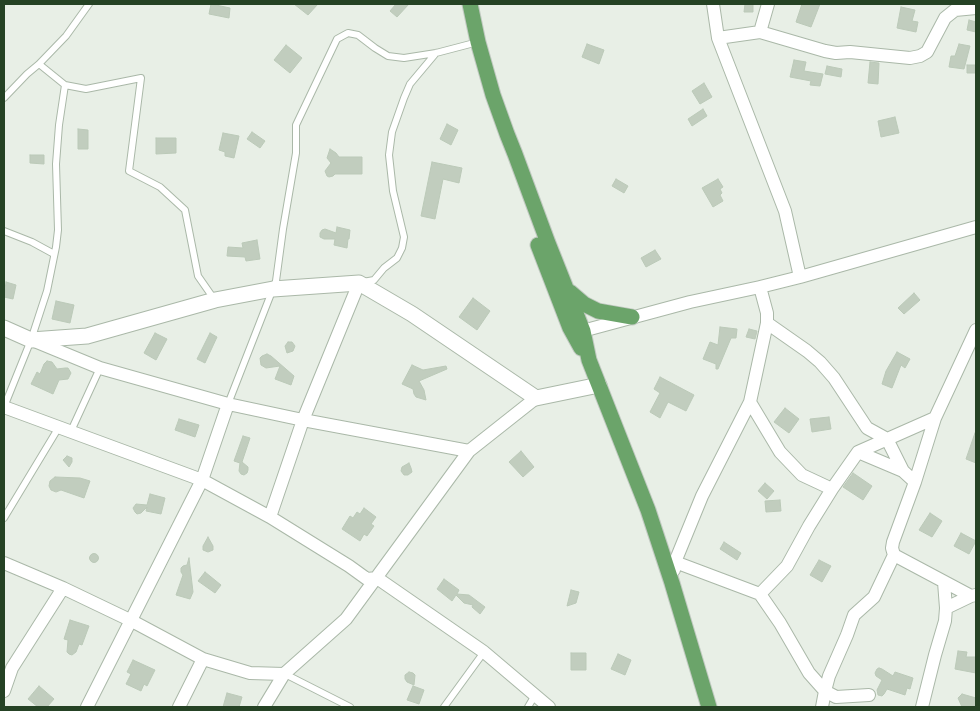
<!DOCTYPE html>
<html>
<head>
<meta charset="utf-8">
<style>
	body { margin:0 }
	#map { position:relative; width:980px; height:711px; overflow:hidden; background:#e8efe6; font-family:"Public Sans",sans-serif }
	canvas { display:block }
	.frame { position:absolute; inset:0; border:5px solid #254224; pointer-events:none }
</style>
</head>
<body>
<div id="map">
<canvas width="980" height="711"></canvas>
<div class="frame"></div>
</div>
<script>
const ctx = document.querySelector('canvas').getContext('2d');
ctx.lineJoin = 'round';
function fill(path, color) { ctx.fillStyle = color; ctx.fill(path, 'evenodd'); }
const poly = rows => new Path2D(rows.map(r => 'M' + r).join(''));
function trace(path, color, width, dash) { ctx.strokeStyle = color; ctx.lineWidth = width; ctx.lineCap = dash ? 'butt' : 'round'; ctx.setLineDash(dash || []); ctx.stroke(path); }
const building = poly([
	[211,4,230,8,229,18,209,14,211,4],
	[294,4,318,4,308,15,294,4],
	[396,4,409,4,397,17,390,11,396,4],
	[745,4,753,4,753,12,744,12,745,4],
	[802,4,820,4,811,27,796,22,802,4],
	[901,7,915,10,912,21,918,22,916,32,897,28,901,7],
	[969,20,976,22,976,32,967,30,969,20],
	[587,44,604,50,599,64,582,57,587,44],
	[959,44,970,46,964,69,949,67,951,56,955,56,959,44],
	[286,45,302,58,290,73,274,60,286,45],
	[794,60,806,62,804,71,823,74,820,86,810,85,811,81,790,77,794,60],
	[870,62,879,63,878,84,868,83,870,62],
	[967,65,976,65,976,73,967,73,967,65],
	[827,66,842,69,841,77,825,74,827,66],
	[704,83,712,97,700,104,692,91,704,83],
	[703,109,707,116,692,126,688,119,703,109],
	[895,117,899,133,881,137,878,121,895,117],
	[447,124,458,130,451,145,440,139,447,124],
	[78,129,88,130,88,149,78,149,78,129],
	[252,132,265,141,260,148,247,139,252,132],
	[223,133,239,136,234,158,225,156,225,152,219,150,223,133],
	[156,138,176,138,176,153,156,154,156,138],
	[330,149,336,153,339,157,362,157,362,174,335,174,333,176,329,177,327,176,325,171,331,163,327,158,330,149],
	[30,155,44,155,44,164,30,163,30,155],
	[432,162,462,168,459,183,443,179,435,219,421,216,432,162],
	[616,179,628,186,624,193,612,186,616,179],
	[718,179,723,187,720,189,722,193,720,195,723,201,713,207,702,188,718,179],
	[337,227,350,230,349,239,348,239,347,248,334,245,335,239,324,239,320,237,320,233,322,230,325,229,336,233,337,227],
	[257,240,260,259,246,261,245,257,227,256,228,247,243,248,242,243,257,240],
	[655,250,661,259,646,267,641,258,655,250],
	[6,282,16,285,13,299,4,297,6,282],
	[914,293,920,300,904,314,898,308,914,293],
	[473,298,490,311,477,330,459,317,473,298],
	[56,301,74,305,70,323,52,319,56,301],
	[720,327,737,329,736,338,731,338,718,369,716,369,716,364,703,359,710,342,718,345,720,327],
	[749,329,757,331,755,339,746,337,749,329],
	[155,333,167,339,156,360,144,353,155,333],
	[210,333,217,337,205,363,197,359,210,333],
	[288,342,292,342,295,346,293,351,287,353,285,346,288,342],
	[897,352,910,359,905,368,901,365,892,388,882,384,886,371,897,352],
	[267,354,271,356,294,376,291,385,275,379,280,366,266,368,261,365,260,358,262,356,267,354],
	[47,361,52,362,57,369,65,368,68,368,71,373,68,379,59,380,53,394,31,384,37,372,40,374,44,364,47,361],
	[412,365,423,370,446,366,447,369,419,381,424,390,426,400,416,397,414,394,413,389,402,384,412,365],
	[660,377,694,395,686,411,668,402,660,418,650,412,660,393,654,389,660,377],
	[785,408,799,419,789,433,774,422,785,408],
	[829,417,831,429,812,432,810,419,829,417],
	[179,419,199,425,195,437,175,430,179,419],
	[975,433,976,433,976,463,966,459,975,433],
	[243,436,250,438,242,462,248,467,248,470,247,473,244,475,241,474,239,471,240,463,234,461,243,436],
	[521,451,534,467,523,477,509,462,521,451],
	[67,456,72,458,72,462,69,467,63,460,67,456],
	[409,463,411,468,412,472,408,475,404,475,401,471,402,467,409,463],
	[853,473,872,486,863,500,843,487,853,473],
	[55,477,80,478,90,481,84,498,61,490,56,492,51,490,49,486,50,481,55,477],
	[765,483,774,491,767,499,758,491,765,483],
	[150,494,165,498,161,514,146,511,147,507,141,513,137,514,135,512,133,508,136,504,147,505,150,494],
	[780,500,781,511,766,512,765,501,780,500],
	[364,508,376,517,371,524,374,526,367,536,364,534,360,541,342,529,350,516,353,518,357,512,360,514,364,508],
	[930,513,942,521,932,537,919,530,930,513],
	[961,533,976,541,969,554,954,546,961,533],
	[208,537,213,546,213,550,208,552,203,550,203,546,208,537],
	[724,542,741,553,737,560,720,549,724,542],
	'89.5 558a4.5 4.5 0 1 1 9 0a4.5 4.5 0 1 1-9 0Z',
	[189,558,193,592,190,599,176,595,183,575,181,572,181,568,183,566,187,565,189,558],
	[819,560,831,566,822,582,810,575,819,560],
	[205,572,221,585,215,593,198,581,205,572],
	[444,579,459,590,457,594,469,595,485,607,480,614,472,607,473,605,464,603,456,595,452,601,437,589,444,579],
	[571,590,579,592,576,603,567,606,571,590],
	[70,620,89,626,82,645,79,644,76,652,72,655,69,654,67,652,68,640,64,639,70,620],
	[958,651,967,652,966,657,976,657,976,673,955,669,958,651],
	[571,653,586,653,586,670,571,670,571,653],
	[618,654,631,660,625,675,611,669,618,654],
	[133,660,155,670,147,686,144,684,141,691,126,684,131,674,127,672,133,660],
	[879,668,882,669,893,676,895,672,913,678,910,689,907,688,905,695,887,689,884,694,882,696,878,695,877,690,882,680,876,676,875,673,877,669,879,668],
	[409,672,413,673,415,675,414,685,407,682,405,679,405,675,409,672],
	[39,686,54,699,47,707,38,707,28,699,39,686],
	[413,686,424,690,419,704,407,700,413,686],
	[227,693,242,697,239,707,223,707,227,693],
	[962,694,976,698,976,707,962,707,958,698,962,694]
]);
fill(building, '#c1cdbe');
trace(building, '#bbc9b8', 1);
const service = poly([
	[39,64,66,36,89,4],
	[4,98,27,74,39,64,65,85,86,89,141,78,129,171,160,187,185,210,198,276,214,299],
	[4,231,32,242,54,254],
	[363,282,374,280,384,268,397,258,402,248,404,237,393,191,389,155,392,132,404,98,410,84,436,53],
	[228,404,276,281,283,229,296,153,296,125,337,39,348,33,358,35,375,48,388,56,404,58,436,53,478,42],
	[4,407,31,340,47,291,56,247,58,230,56,164,59,125,65,85],
	[71,431,100,368],
	[4,518,59,427],
	[285,674,350,707],
	[444,707,484,652],
	[528,707,535,695]
]);
const minor = poly([
	[713,4,718,38,785,211,800,277],
	[760,32,768,4],
	[718,38,760,32,825,51,836,53,850,52,910,58,920,56,927,52,945,18,955,10,976,8],
	[767,323,807,351,820,362,834,378,867,428,887,439,903,471,915,482,893,542,892,548,894,555,971,596,976,595],
	[575,333,690,302,760,287,800,277,976,227],
	[32,340,100,368,228,404,303,420,469,451],
	[4,407,202,480,270,517,349,566,367,579,377,578,484,652,549,707],
	[858,452,903,471],
	[915,482,935,418],
	[832,489,858,452,935,418,976,330],
	[270,517,303,420,359,283],
	[675,562,760,594,787,566,809,526,832,489,802,475,780,452,750,402],
	[4,563,63,588,132,621,203,659,250,673,284,674,346,619,469,451,536,398],
	[674,570,675,562,702,496,750,402,767,323,767,313,760,287],
	[760,594,780,623,809,673,825,691,836,697,869,695],
	[946,608,971,596],
	[4,691,12,668,63,588],
	[87,707,202,480,228,404],
	[179,707,203,659],
	[264,707,284,674],
	[822,707,825,691,829,676,847,635,854,615,874,597,894,555],
	[922,707,935,655,945,621,946,608,944,582]
]);
const tertiary = poly([
	[4,328,31,340,87,336,215,300,273,289,359,283,412,314,536,398,599,385]
]);
const primary = poly([
	[470,4,478,42,493,95,507,134,515,154,548,243,583,331,589,360,648,510,672,583,709,707],
	[538,245,570,328,581,348],
	[570,292,584,304,598,311,632,317]
]);
trace(service, '#aab8a8', 8);
trace(minor, '#aab8a8', 14);
trace(tertiary, '#aab8a8', 17);
trace(primary, '#c2cac2', 17);
trace(service, '#fff', 6);
trace(minor, '#fff', 12);
trace(tertiary, '#fff', 15);
trace(primary, '#6ba46a', 15);
</script>
</body>
</html>
